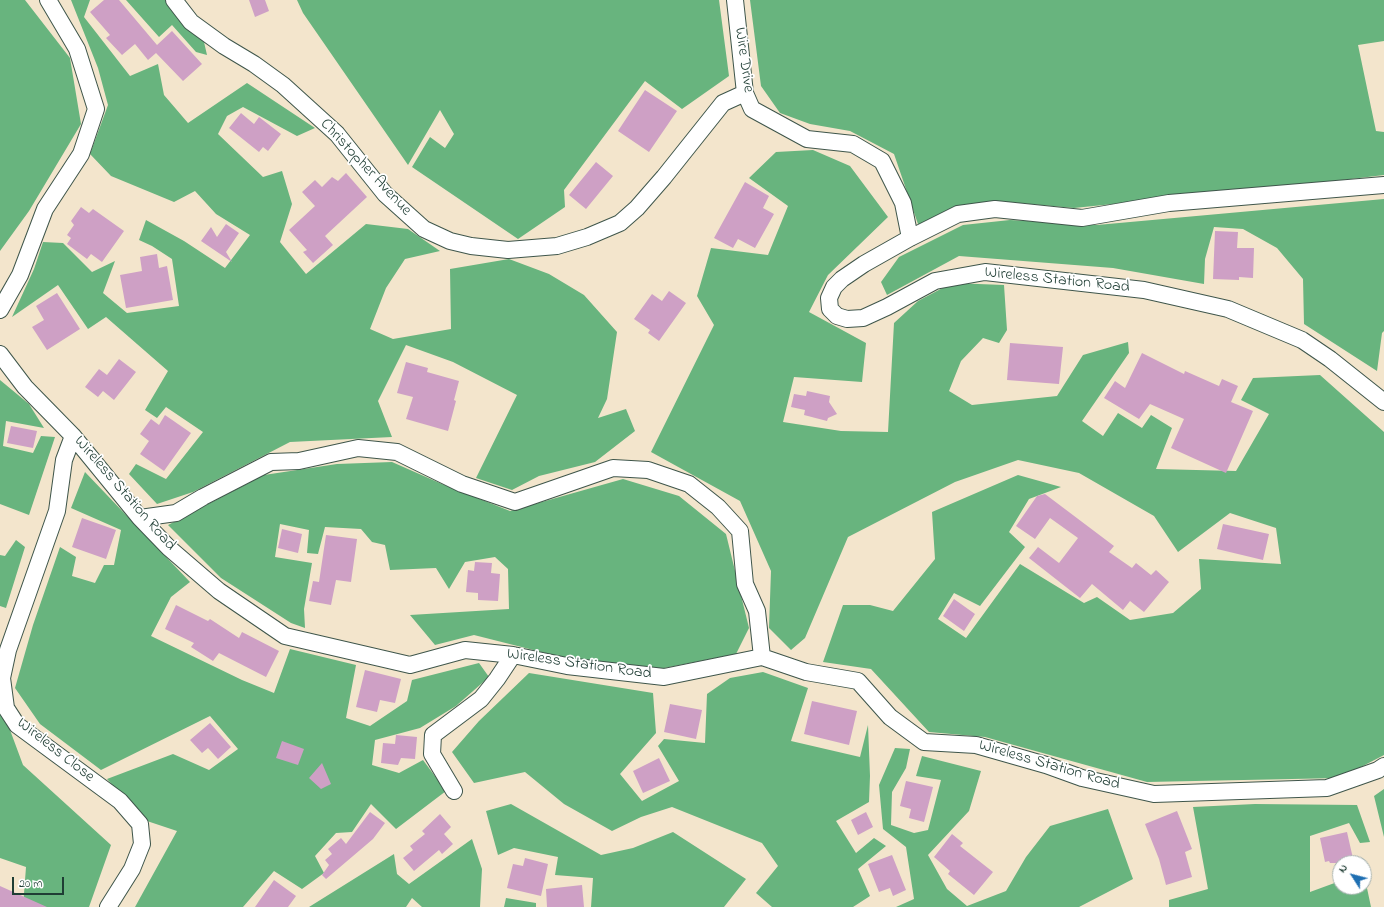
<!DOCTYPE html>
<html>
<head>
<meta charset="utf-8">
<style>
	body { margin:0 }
	#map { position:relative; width:1384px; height:907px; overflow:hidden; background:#f3e5cc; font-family:"Indie Flower",sans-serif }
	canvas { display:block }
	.north { position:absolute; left:1332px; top:855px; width:40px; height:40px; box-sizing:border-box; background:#fff; border:1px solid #a5b1ae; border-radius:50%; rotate:306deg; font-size:11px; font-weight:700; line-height:16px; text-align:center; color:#1f3d34 }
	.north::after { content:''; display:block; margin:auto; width:14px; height:18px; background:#1f6fb2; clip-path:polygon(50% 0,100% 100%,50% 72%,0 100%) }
	.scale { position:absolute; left:12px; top:877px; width:52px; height:18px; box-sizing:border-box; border:2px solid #1f3d34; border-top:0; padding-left:5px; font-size:12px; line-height:14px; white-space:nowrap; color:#1f3d34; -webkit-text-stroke:3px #fff; paint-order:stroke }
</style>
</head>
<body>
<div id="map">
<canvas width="1384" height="907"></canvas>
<div class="north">N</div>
<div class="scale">20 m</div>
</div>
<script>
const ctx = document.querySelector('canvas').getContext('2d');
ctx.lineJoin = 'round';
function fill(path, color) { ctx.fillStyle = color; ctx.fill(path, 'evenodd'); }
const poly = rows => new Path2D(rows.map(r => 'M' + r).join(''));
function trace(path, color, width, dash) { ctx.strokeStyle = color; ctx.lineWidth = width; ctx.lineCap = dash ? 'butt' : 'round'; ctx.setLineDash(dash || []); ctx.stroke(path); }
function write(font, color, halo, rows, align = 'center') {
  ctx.font = font + ' "Indie Flower",sans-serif'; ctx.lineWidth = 3.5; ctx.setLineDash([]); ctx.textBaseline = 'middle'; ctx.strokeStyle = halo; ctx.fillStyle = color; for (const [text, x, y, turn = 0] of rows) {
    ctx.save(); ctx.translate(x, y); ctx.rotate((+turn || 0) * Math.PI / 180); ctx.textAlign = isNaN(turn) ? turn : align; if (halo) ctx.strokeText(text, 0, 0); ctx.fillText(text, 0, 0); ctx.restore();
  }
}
fill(poly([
	[0,0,25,0,70,58,81,124,29,211,0,251],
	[71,0,90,0,84,17,130,76,158,64,164,95,188,123,247,83,315,128,297,136,243,107,227,116,218,134,263,177,282,171,292,204,280,242,306,274,366,224,408,229,440,251,405,259,386,288,370,329,393,339,451,329,450,269,509,259,549,274,584,295,617,332,607,399,598,418,626,409,635,431,595,462,539,476,512,490,476,478,517,395,453,362,406,345,378,401,392,437,290,442,193,492,157,504,129,474,136,464,166,479,203,432,166,407,157,418,145,410,168,371,106,317,88,329,58,285,12,317,34,269,43,242,63,243,92,272,115,261,103,293,127,313,179,306,172,259,152,246,139,240,146,220,184,241,225,268,250,235,216,214,195,191,174,202,111,176,90,154,108,105,98,68],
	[126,0,171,0,204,42,207,55,196,52,172,25,159,37],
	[297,0,719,0,729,76,682,109,645,81,564,190,565,207,518,239,412,167,430,137,445,148,454,134,440,110,408,165,303,13],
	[750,0,1384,0,1384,41,1358,45,1376,131,1384,132,1384,175,1318,183,1074,208,997,201,958,207,919,227,894,154,850,131,810,124,780,113,761,86],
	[813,150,850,166,888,217,828,275,809,312,866,343,862,382,794,377,783,422,841,431,888,432,894,323,918,301,952,283,1004,285,1007,330,999,343,983,338,961,361,949,391,972,405,1057,396,1083,355,1128,342,1129,353,1082,421,1103,436,1118,413,1142,428,1151,415,1172,428,1156,469,1236,471,1269,414,1241,400,1253,378,1320,375,1384,432,1384,755,1340,778,1147,782,985,737,929,732,871,669,823,662,843,605,870,605,893,611,935,559,932,512,1018,475,1061,487,1029,499,1009,532,1025,547,980,606,954,593,938,619,966,638,1020,564,1084,603,1097,597,1130,620,1173,613,1201,589,1199,559,1281,564,1276,528,1230,513,1178,552,1154,516,1079,473,1018,460,955,482,848,537,805,638,791,650,769,628,771,571,740,501,651,452,714,325,697,296,711,248,768,255,788,206,749,178,776,152],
	[1384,199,1384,331,1382,333,1377,371,1304,324,1303,279,1277,248,1243,229,1214,227,1205,259,1204,284,1113,268,959,256,887,295,881,282,899,257,963,225,1010,220,1097,225],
	[0,380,29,404,44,428,6,421,3,446,33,453,41,436,55,437,29,515,0,504],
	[392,462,442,484,510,511,623,479,679,496,726,534,749,628,736,654,659,669,569,659,474,635,435,645,410,615,509,609,508,569,495,557,465,562,449,589,436,568,390,570,385,545,372,542,361,529,325,527,318,554,307,553,309,530,280,524,275,557,312,563,304,609,305,628,291,623,221,578,168,525,264,475,337,464],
	[85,472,190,582,171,597,151,636,242,680,274,693,290,649,356,665,346,718,370,726,407,701,412,680,479,663,489,677,456,706,420,728,375,740,372,765,399,773,423,760,446,791,396,829,371,804,352,832,336,833,315,856,324,873,302,889,274,871,243,907,135,907,177,831,144,820,107,779,173,754,209,770,238,749,210,716,101,770,40,724,15,688,33,625,60,547,76,557,72,576,95,583,104,565,114,565,121,530,71,508],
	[16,540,25,547,6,608,0,606,0,555,5,556],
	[763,672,808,688,791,741,860,757,868,725,870,776,869,802,836,821,856,853,874,838,886,846,858,869,870,896,853,907,772,907,756,893,778,866,762,843,672,807,641,817,612,831,564,804,525,772,474,783,452,752,479,721,529,673,653,693,656,733,620,774,642,801,679,781,658,746,664,739,705,743,707,694,730,678],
	[0,703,23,765,111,845,89,907,23,907,26,867,0,858],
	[895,748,910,749,906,768,892,792,891,825,914,833,928,830,941,780,916,776,922,756,981,771,969,811,928,855,947,889,967,906,1006,891,1026,857,1050,826,1108,809,1133,879,1079,907,896,907,914,899,906,847,883,829,879,785],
	[1384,789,1384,837,1374,796],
	[511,804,601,855,633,848,673,832,746,879,724,907,591,907,593,878,555,875,558,857,514,848,498,855,486,811],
	[1255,804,1357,805,1370,842,1360,843,1349,823,1310,836,1310,892,1340,881,1340,887,1364,887,1364,874,1371,907,1169,907,1169,900,1208,889,1193,807],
	[472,839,482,869,480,907,422,907,412,898,406,907,309,907,394,854,397,874,409,884],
	[506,898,536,903,536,907,504,907]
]), '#68b47e');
fill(poly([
	[104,0,119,0,157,45,172,31,202,64,183,81,156,53,148,60,135,44,122,55,106,38,110,35,90,12],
	[249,0,265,0,269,11,255,17],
	[645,90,677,111,649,152,618,131],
	[241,113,254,124,259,117,281,134,268,151,263,147,259,152,229,128],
	[596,162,613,176,586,209,569,195],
	[346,173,367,197,325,236,333,245,313,263,303,252,307,250,289,230,315,206,302,192,315,180,322,187,332,177,338,181],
	[745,182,769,196,763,208,774,214,755,248,738,239,733,248,714,238],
	[81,207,89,213,93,209,124,231,102,262,91,254,87,259,67,244,71,238,67,235,74,225,71,221],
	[226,224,239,233,226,252,232,262,201,241,211,227,217,237],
	[1215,231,1238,232,1237,248,1254,248,1253,278,1239,277,1239,280,1213,279],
	[157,254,159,268,167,266,173,300,126,308,120,275,142,271,140,257],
	[669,291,686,303,659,341,648,333,650,330,634,319,652,294,662,301],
	[57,293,80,329,47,350,32,327,44,320,36,306],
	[1010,343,1063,347,1059,384,1007,380],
	[1142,353,1184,374,1185,371,1219,386,1222,379,1238,386,1231,402,1253,411,1226,473,1171,448,1184,419,1150,404,1139,419,1104,398,1115,381,1125,388],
	[119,359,136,372,114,400,103,391,98,397,85,387,99,369,107,375],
	[406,362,428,368,427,372,459,381,454,400,456,401,448,431,406,419,413,397,397,393],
	[807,391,830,396,829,402,837,414,828,418,827,421,804,415,805,410,791,407,794,394,806,396],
	[165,415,191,433,164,471,140,454,149,441,140,434,151,419,159,425],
	[11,426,37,431,33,448,7,443],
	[1045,494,1114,546,1109,552,1132,568,1136,563,1151,575,1156,570,1169,582,1144,612,1130,601,1123,610,1092,584,1080,598,1029,558,1038,547,1059,563,1078,538,1050,518,1035,539,1016,526,1037,496],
	[82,518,116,530,106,559,72,547],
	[1223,524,1269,534,1263,560,1217,549],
	[282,529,302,534,298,553,278,548],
	[326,535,357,539,351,582,336,580,331,605,309,601,313,581,319,582],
	[475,562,492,563,491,573,500,574,498,601,478,600,478,593,466,592,468,570,474,571],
	[954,599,975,614,964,631,943,616],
	[176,605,208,621,210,619,239,638,242,632,279,651,266,677,219,653,213,661,191,647,194,643,165,629],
	[365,670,401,679,395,703,380,700,377,712,356,707],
	[812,701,857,711,849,745,804,734],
	[670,704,702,710,696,739,664,732],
	[210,723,231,747,218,759,208,748,202,753,190,740],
	[396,735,417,737,415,759,401,758,398,765,381,763,383,743,395,744],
	[282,741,304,749,298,765,276,758],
	[659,758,670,781,643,793,633,771],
	[322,763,331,784,321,789,309,778],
	[906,781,933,787,924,822,909,818,911,809,900,806],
	[1177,811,1192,849,1185,852,1192,877,1166,885,1159,859,1145,824],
	[370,812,385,823,373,839,326,879,322,875,329,865,325,860,332,854,328,849,341,838,346,844],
	[866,812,873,827,858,835,851,820],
	[440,814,451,827,444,834,453,844,442,854,439,850,414,871,403,858,413,850,410,846,425,834,422,831],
	[1347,832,1354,863,1330,863,1329,861,1325,862,1320,838],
	[952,834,963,843,960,846,993,872,974,895,948,874,950,871,934,857],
	[892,855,906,890,893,896,890,888,879,892,868,864],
	[525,858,548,864,541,896,507,888,513,864,523,866],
	[274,880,296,896,288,907,255,907],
	[582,885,584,907,547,907,546,889],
	[0,886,47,907,0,907]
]), '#cea0c5');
const minor = poly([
	[174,0,191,22,224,46,254,64,283,85,337,134,385,194,424,229,450,241,471,246,508,250,557,246,587,237,620,223,637,208,664,177,723,103,745,93],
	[735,0,745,93,752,109,807,139,853,144,882,161,903,203,910,238],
	[1384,185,1169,203,1082,218,995,209,958,214,910,238,864,264,842,279,834,287,829,298,830,309,837,316,847,319,863,318,887,307,935,281,985,272,1144,290,1228,309,1302,340,1330,359,1384,402],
	[0,310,20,275,45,209,81,154,96,109,77,49,48,0],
	[0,354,25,387,73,436,140,518,169,548,219,591,285,636,410,665,465,650,513,655,567,666,664,677,762,657,806,672,858,681,890,717,924,742,976,745,1046,765,1082,778,1154,794,1327,788,1378,770,1384,766],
	[73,436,64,460,57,511,8,650,2,678,6,708,17,725,120,801,140,824,142,844,132,869,108,907],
	[140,518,176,513,203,497,271,462,299,461,358,448,397,452,462,484,515,502,613,468,648,470,689,484,718,507,740,531,745,584,757,611,762,657],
	[454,791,432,754,433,735,481,699,497,679,513,655]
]);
trace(minor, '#3f564b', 18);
trace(minor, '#fff', 16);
write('16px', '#1f3d34', '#fff', [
	["Wire Drive",743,60,82],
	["Christopher Avenue",365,168,47],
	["Wireless Station Road",1057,281,6],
	["Wireless Station Road",124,494,49],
	["Wireless Station Road",579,665,8],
	["Wireless Close",55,751,38],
	["Wireless Station Road",1049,766,16]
]);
</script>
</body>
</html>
